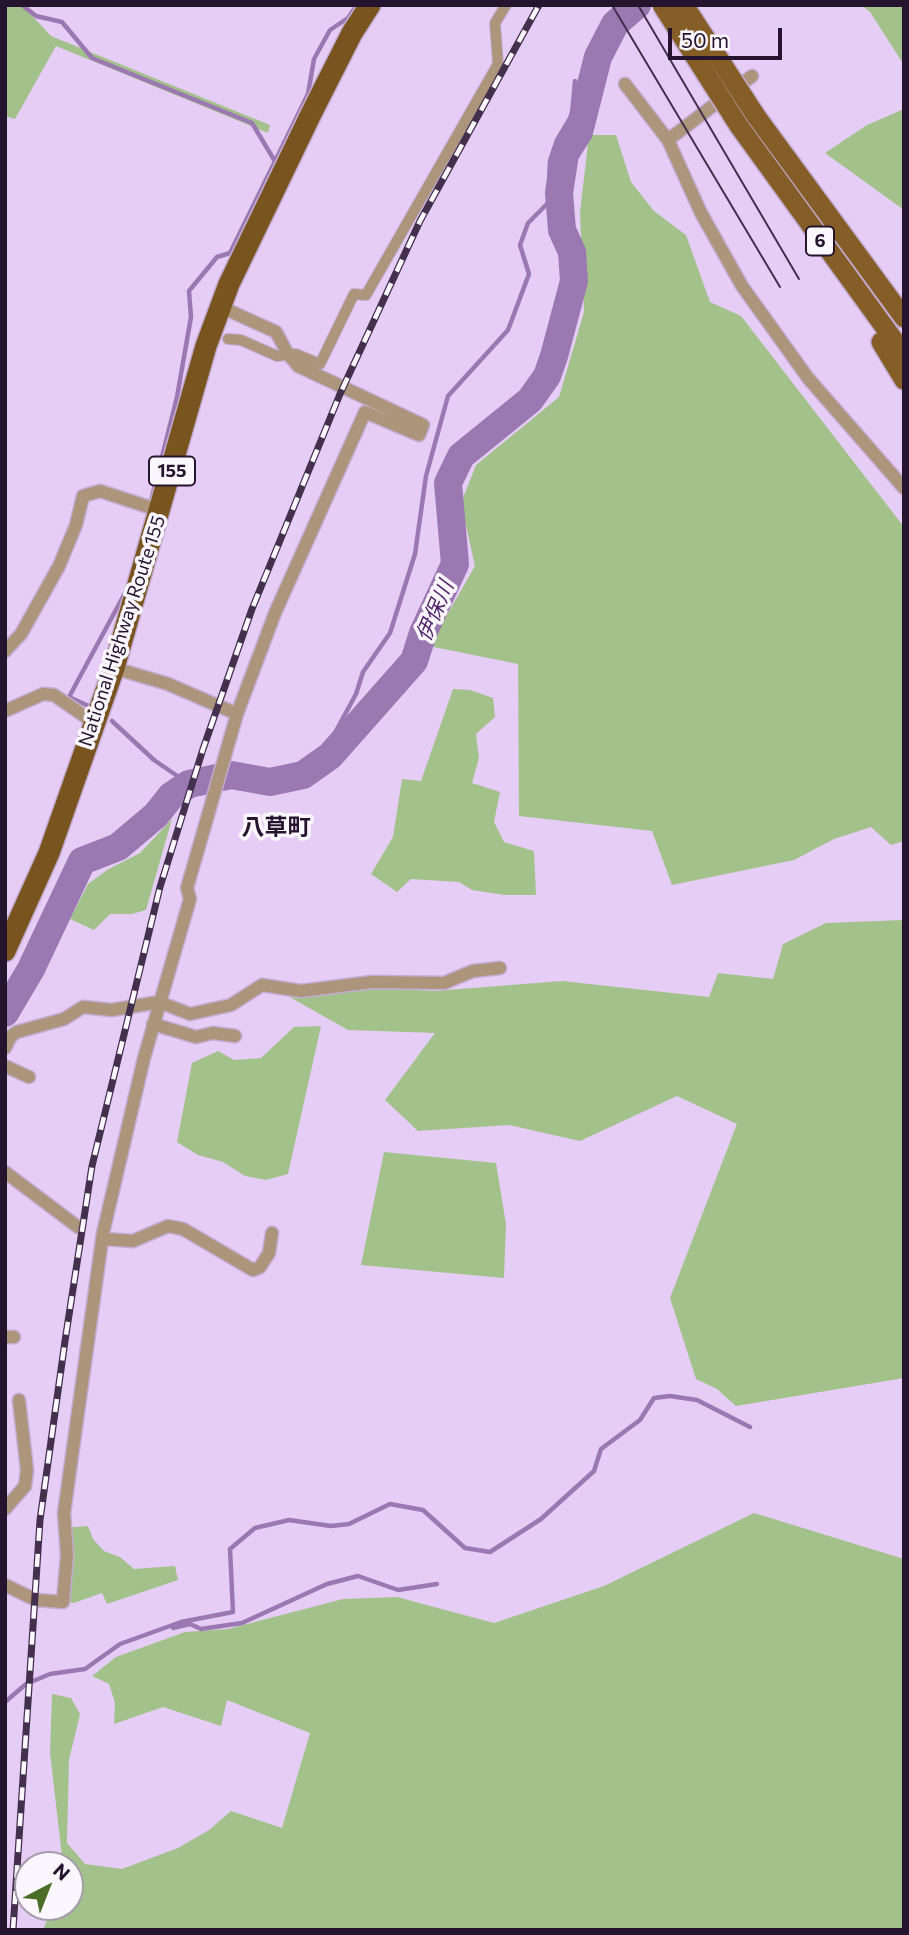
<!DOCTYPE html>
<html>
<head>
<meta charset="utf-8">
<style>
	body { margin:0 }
	#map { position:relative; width:909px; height:1935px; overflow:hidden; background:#e6cdf6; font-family:Commissioner,sans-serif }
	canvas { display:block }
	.frame { position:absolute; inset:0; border:7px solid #24142d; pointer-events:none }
	.north { position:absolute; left:14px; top:1851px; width:70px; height:70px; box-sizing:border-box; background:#fbf7fe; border:2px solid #a59caa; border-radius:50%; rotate:42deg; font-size:19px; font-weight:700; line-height:28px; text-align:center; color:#24142d }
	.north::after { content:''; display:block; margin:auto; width:24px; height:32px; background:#4a6e27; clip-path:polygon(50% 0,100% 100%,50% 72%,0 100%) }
	.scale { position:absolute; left:668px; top:28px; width:114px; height:32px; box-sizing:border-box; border:4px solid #24142d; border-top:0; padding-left:9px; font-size:21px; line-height:24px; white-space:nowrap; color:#24142d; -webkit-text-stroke:5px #fbf7fe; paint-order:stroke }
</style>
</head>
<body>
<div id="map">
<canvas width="909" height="1935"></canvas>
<div class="frame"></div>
<div class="north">N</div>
<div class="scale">50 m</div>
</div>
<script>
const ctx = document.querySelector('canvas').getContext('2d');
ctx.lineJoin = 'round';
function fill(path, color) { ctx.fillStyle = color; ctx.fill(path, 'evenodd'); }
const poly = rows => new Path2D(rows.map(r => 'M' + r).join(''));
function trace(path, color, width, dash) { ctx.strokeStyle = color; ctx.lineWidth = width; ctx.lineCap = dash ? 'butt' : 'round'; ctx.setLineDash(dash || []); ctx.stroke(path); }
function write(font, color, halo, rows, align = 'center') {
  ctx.font = font + ' Commissioner,"Noto Sans JP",sans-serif'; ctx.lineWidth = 7; ctx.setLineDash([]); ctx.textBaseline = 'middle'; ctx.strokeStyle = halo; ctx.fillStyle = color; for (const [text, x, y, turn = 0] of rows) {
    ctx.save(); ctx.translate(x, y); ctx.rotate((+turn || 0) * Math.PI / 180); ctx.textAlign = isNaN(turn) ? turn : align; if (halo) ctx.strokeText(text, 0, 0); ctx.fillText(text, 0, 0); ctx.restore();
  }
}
fill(poly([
	[5,5,22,5,51,36,270,125,268,133,56,46,15,119,5,116],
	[861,5,904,5,904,65,870,12],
	[904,109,904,210,825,153,867,125],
	[589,135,616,135,631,182,654,211,686,235,710,302,741,316,904,527,904,841,891,845,871,827,834,839,794,860,672,885,652,831,519,816,518,664,429,646,475,566,461,503,476,465,559,397,584,312,580,212],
	[453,689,470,690,493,698,495,717,476,734,479,758,472,783,500,792,494,822,504,842,534,851,536,895,505,895,472,890,459,882,411,879,397,892,371,874,393,837,402,779,421,781],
	[172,819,146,910,132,914,110,914,94,930,70,919,88,884,107,870,140,853],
	[904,920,904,1378,736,1406,717,1389,696,1379,670,1298,737,1124,677,1096,580,1141,509,1125,418,1131,385,1100,435,1033,348,1030,288,996,386,988,434,991,562,981,709,997,718,973,773,979,783,944,826,923],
	[321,1026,288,1174,266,1180,245,1176,223,1162,198,1155,177,1142,192,1063,218,1051,234,1060,261,1058,294,1027],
	[384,1152,496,1163,506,1224,504,1278,361,1265],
	[754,1513,904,1559,904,1930,43,1930,52,1907,70,1907,70,1865,63,1865,50,1753,52,1694,71,1698,80,1714,69,1760,67,1843,85,1864,122,1869,178,1848,209,1830,231,1811,282,1828,310,1733,227,1700,221,1726,163,1707,114,1724,115,1703,109,1684,92,1676,116,1657,185,1632,228,1629,343,1599,397,1597,494,1623,604,1586],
	[88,1526,93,1539,104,1551,120,1557,134,1569,175,1566,178,1580,107,1604,102,1593,74,1603,63,1602,64,1528]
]), '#a3c28b');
trace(poly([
	[22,5,36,16,62,22,92,58,252,123,276,163],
	[151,501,177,397,191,317,189,291,217,257,230,253,308,94,314,59,330,30,348,18,357,5],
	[91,707,69,697,125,593],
	[112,721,154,760,189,784],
	[336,731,356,694,363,672,390,633,415,554,426,476,448,396,508,330,529,274,520,245,528,223,548,203,550,161,557,140,572,115,575,81],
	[173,1628,190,1624,201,1629,242,1623,327,1584,358,1576,398,1590,437,1584],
	[5,1702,26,1684,50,1674,85,1669,120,1644,181,1622,233,1612,230,1549,255,1528,289,1520,331,1526,349,1524,390,1504,423,1510,465,1548,490,1552,541,1519,594,1471,601,1449,640,1420,654,1398,670,1396,697,1400,750,1427]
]), '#9b78b1', 4.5);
trace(poly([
	[5,1013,31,969,82,861,118,847,156,815,171,796,189,784,231,775,270,782,303,775,330,756,414,661,423,633,455,564,448,483,461,456,530,400,547,376,554,356,574,281,572,252,562,230,559,193,565,154,579,132,598,57,615,24,637,5]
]), '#9b78b1', 28);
const pedestrian = poly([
	[228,339,241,340,277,356,296,354,320,364,354,294,366,295,498,64,495,23,506,5]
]);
const minor = poly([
	[625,84,668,140,701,213,742,286,808,378,904,488],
	[668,140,752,76],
	[5,651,21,634,59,566,76,525,83,496,100,491,161,511],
	[114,668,168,684,237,714],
	[5,711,43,694,54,695,93,722],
	[153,1024,196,1037,213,1033,235,1036],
	[5,1048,11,1036,17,1032,64,1019,83,1007,112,1010,159,1002,190,1014,231,1005,262,985,301,991,372,982,444,983,473,971,500,968],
	[5,1066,29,1077],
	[5,1172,78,1227],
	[104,1239,133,1241,168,1226,183,1229,253,1270,260,1267,269,1253,272,1233],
	[5,1337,14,1337],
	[5,1509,25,1486,27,1470,19,1400],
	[5,1585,36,1600,63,1602,67,1555,64,1513,103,1233,144,1058,190,899,187,888,237,714,275,613,365,412,419,435,423,425,298,366,288,354,276,332,221,307]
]);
const primary = poly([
	[756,116,904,318],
	[739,126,904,354],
	[881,342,904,380]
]);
const trunk = poly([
	[5,951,49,853,114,668,206,346,229,284,311,114,352,33,370,5]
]);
trace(pedestrian, '#c3acd2', 12);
trace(minor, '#c3acd2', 15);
trace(primary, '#c3acd2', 22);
trace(trunk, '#c3acd2', 24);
trace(pedestrian, '#ac957b', 10);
trace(minor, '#ac957b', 12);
trace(primary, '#855d26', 19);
trace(trunk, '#7a541e', 21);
trace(poly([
	[612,5,780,287],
	[638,5,799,279]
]), '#42304c', 2);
const rail = poly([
	[13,1930,40,1520,65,1341,92,1166,160,887,203,749,252,609,340,394,420,221,539,5]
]);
trace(rail, '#42304c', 7);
trace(rail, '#fbf7fe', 4.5, [13]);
const primaryBridge = poly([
	[662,5,739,126],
	[684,5,756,116]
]);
trace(primaryBridge, '#c3acd2', 22, []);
trace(primaryBridge, '#855d26', 19);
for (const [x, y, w] of [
	[820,241,28],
	[172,471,46]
]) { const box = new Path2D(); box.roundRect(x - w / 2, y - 14.5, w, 29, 5); ctx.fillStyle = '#fbf7fe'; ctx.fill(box); trace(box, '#24142d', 2); }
write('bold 18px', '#24142d', null, [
	["6",820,241],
	["155",172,471]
]);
write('19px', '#24142d', '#fbf7fe', [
	["National Highway Route 155",122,631,-72]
]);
write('italic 21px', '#52246a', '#fbf7fe', [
	["伊保川",435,611,-67]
]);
write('bold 23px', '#24142d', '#fbf7fe', [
	["八草町",276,827]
]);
</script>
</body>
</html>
